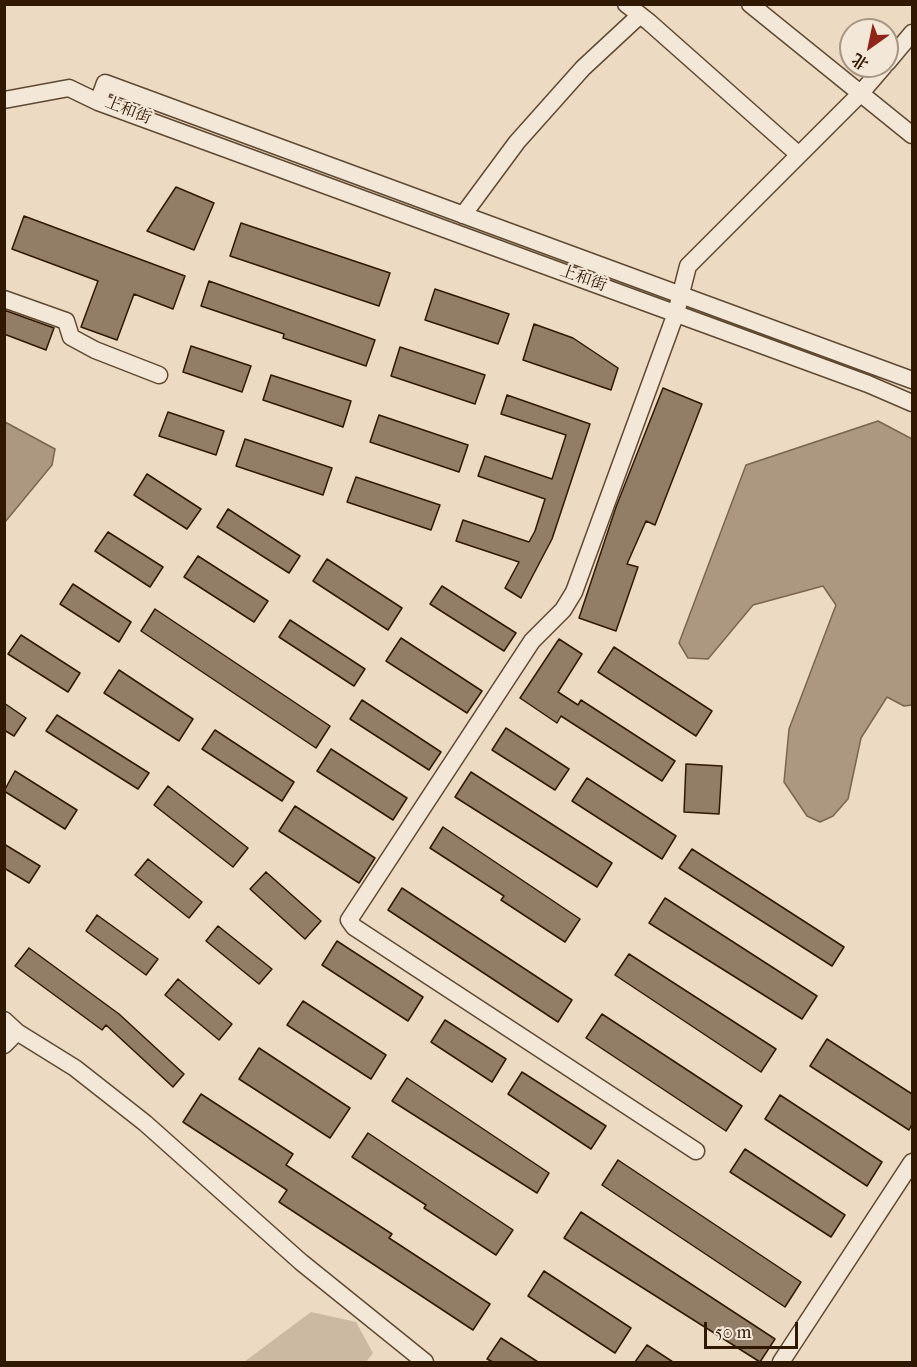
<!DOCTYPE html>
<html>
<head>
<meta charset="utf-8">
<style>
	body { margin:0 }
	#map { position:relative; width:917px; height:1367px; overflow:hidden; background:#ecdac2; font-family:"IM FELL French Canon","Noto Serif SC",serif }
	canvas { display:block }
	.frame { position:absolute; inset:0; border:6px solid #301903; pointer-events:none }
	.north { position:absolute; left:839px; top:18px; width:60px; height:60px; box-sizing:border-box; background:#f3e7d7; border:2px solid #a59582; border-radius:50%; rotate:213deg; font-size:16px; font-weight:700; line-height:24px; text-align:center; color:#301903 }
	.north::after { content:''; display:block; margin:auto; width:21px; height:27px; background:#8f2418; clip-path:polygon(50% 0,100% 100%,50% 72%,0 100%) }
	.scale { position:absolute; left:704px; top:1322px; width:94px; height:27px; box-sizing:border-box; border:3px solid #301903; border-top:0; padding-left:8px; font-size:18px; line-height:21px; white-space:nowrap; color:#301903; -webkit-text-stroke:4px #f3e7d7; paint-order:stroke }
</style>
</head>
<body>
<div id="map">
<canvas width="917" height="1367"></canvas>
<div class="frame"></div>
<div class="north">北</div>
<div class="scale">50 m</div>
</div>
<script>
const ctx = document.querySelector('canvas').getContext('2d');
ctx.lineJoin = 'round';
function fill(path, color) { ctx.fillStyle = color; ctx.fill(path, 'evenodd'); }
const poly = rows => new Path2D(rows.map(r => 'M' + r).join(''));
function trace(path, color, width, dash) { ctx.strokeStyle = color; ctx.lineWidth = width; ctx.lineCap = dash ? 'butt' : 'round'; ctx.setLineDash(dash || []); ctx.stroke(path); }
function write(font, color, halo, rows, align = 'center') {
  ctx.font = font + ' "IM FELL French Canon","Noto Serif SC",serif'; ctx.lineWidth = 4.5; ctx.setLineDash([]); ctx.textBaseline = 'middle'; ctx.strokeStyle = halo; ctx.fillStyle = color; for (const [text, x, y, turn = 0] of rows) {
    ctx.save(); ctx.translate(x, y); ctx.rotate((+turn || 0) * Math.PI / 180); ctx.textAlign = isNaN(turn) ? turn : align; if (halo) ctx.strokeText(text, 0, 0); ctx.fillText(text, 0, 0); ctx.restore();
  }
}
fill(poly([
	[311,1312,356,1322,373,1353,366,1362,244,1362]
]), '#ccb9a2');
const water = poly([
	[878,421,912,439,912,705,904,706,887,697,861,738,848,799,833,816,820,822,807,816,784,782,789,729,836,605,823,586,753,605,708,659,688,658,679,643,746,465,878,421],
	[5,422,55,449,52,465,5,522,5,422]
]);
fill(water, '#ac9881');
trace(water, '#7a654f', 1.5);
const building = poly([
	[176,187,214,203,194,250,147,231,176,187],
	[24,216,185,276,173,309,134,294,117,340,81,327,98,281,12,249,24,216],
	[241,223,390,273,379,306,230,256,241,223],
	[209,281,375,340,366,366,283,338,284,334,201,306,209,281],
	[435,289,509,314,498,344,425,320,435,289],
	[4,310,54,328,46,350,4,334,4,310],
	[534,324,573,338,618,368,611,390,523,360,534,324],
	[191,346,251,366,242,392,183,372,191,346],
	[400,347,485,375,475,404,391,376,400,347],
	[271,375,351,401,343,427,263,400,271,375],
	[663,388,702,404,655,525,646,521,627,564,638,567,616,631,579,618,616,507,663,388],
	[507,395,590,424,552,539,521,598,505,588,519,562,456,541,463,520,529,542,535,531,545,499,478,476,485,456,552,479,566,435,501,414,507,395],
	[168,412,224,431,216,455,159,436,168,412],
	[379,415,468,445,459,472,370,442,379,415],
	[245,439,332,468,323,495,236,466,245,439],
	[147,474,201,509,187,529,134,495,147,474],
	[356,477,440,505,431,530,347,502,356,477],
	[228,509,300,556,289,573,217,527,228,509],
	[108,532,163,567,150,587,95,551,108,532],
	[198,556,268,601,254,622,184,577,198,556],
	[327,559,402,608,388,630,313,581,327,559],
	[73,584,131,622,119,642,60,604,73,584],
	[442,586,516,633,504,651,430,604,442,586],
	[155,609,330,726,316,748,141,631,155,609],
	[290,620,365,669,354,686,279,637,290,620],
	[21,635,80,673,68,692,8,654,21,635],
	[401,638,482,691,467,713,386,661,401,638],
	[559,639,582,654,558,692,578,705,581,700,675,761,662,781,561,716,557,723,520,698,559,639],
	[614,647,712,711,696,736,598,672,614,647],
	[119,670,193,719,179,741,104,693,119,670],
	[362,700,441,752,429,770,350,719,362,700],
	[4,703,26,718,14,736,4,730,4,703],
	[57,715,149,773,138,789,46,731,57,715],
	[506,728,569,769,555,790,492,750,506,728],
	[215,730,294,782,282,801,202,749,215,730],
	[331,749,407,798,393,820,317,771,331,749],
	[686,764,722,766,719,814,684,812,686,764],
	[15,771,77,810,65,829,4,791,15,771],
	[471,772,612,863,597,887,455,797,471,772],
	[587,778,676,836,662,859,572,801,587,778],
	[168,786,248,848,233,867,154,805,168,786],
	[295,806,375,858,359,883,279,831,295,806],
	[443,827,580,919,565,942,501,900,504,896,430,848,443,827],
	[4,844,40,866,29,883,4,868,4,844],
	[692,849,844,947,832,966,679,868,692,849],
	[148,859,202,902,189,918,135,875,148,859],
	[266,872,321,921,305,939,250,889,266,872],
	[402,888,572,1000,558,1022,388,910,402,888],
	[665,898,817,996,802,1019,649,923,665,898],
	[97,915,158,959,146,975,86,931,97,915],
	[218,926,272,969,259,984,206,941,218,926],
	[337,941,423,997,408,1021,322,965,337,941],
	[29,948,119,1014,184,1074,173,1087,106,1025,102,1030,15,966,29,948],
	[629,954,776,1049,761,1072,615,975,629,954],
	[178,979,232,1024,219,1040,165,995,178,979],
	[303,1001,386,1055,371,1079,287,1025,303,1001],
	[602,1014,742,1106,726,1131,586,1038,602,1014],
	[445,1020,506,1059,492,1082,431,1042,445,1020],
	[827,1039,912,1094,912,1124,909,1130,810,1066,827,1039],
	[259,1048,350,1108,330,1138,239,1079,259,1048],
	[522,1072,606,1126,591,1149,508,1094,522,1072],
	[407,1078,549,1173,537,1193,392,1101,407,1078],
	[201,1094,293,1154,286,1165,392,1234,389,1238,490,1304,473,1330,279,1202,287,1190,183,1122,201,1094],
	[780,1095,882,1162,867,1186,765,1119,780,1095],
	[368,1133,513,1230,496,1255,424,1208,426,1205,352,1157,368,1133],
	[745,1149,845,1215,831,1237,730,1172,745,1149],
	[618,1160,801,1282,785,1307,602,1185,618,1160],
	[581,1212,775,1339,760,1362,564,1238,581,1212],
	[544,1271,631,1328,615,1353,528,1296,544,1271],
	[501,1338,538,1362,493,1362,487,1359,501,1338],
	[647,1345,673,1362,635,1362,647,1345]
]);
fill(building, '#927d66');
trace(building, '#301903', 1.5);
const minor = poly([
	[626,4,649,22,799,155],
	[750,4,912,135],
	[887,63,912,33],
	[4,100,69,88,98,102,868,384,912,403],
	[98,102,105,83,912,380],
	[463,215,517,142,583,68,639,16],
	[4,299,66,321,71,337,95,350,159,375],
	[4,1020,17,1032,75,1068,145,1123,301,1262,425,1362],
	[4,1045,17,1032],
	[696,1151,354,927,349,920,532,641,563,610,574,592,676,313,688,266,860,94,884,66],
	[781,1362,912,1162]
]);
trace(minor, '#5f4933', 19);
trace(minor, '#f3e7d7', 16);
write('16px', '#301903', '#f3e7d7', [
	["上和街",128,111,22],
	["上和街",583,279,20]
]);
</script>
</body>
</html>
